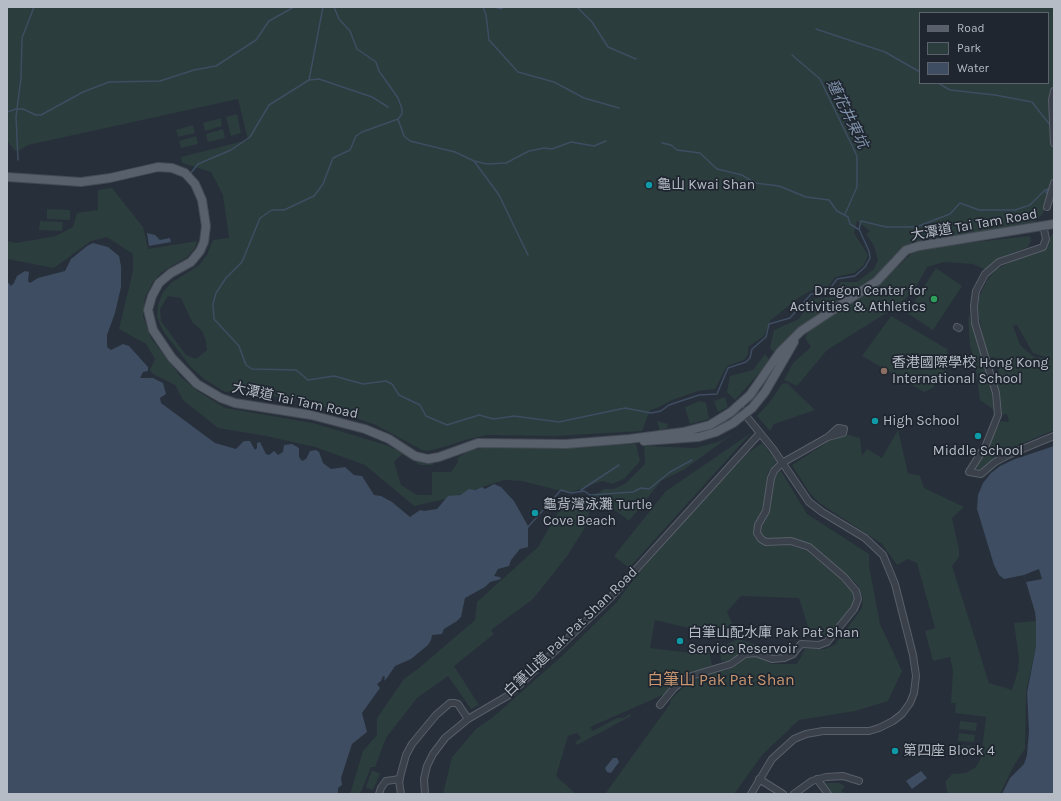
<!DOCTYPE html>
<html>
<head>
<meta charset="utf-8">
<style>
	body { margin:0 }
	#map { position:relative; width:1061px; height:801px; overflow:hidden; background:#272f3a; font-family:Karla,sans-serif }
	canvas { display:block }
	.frame { position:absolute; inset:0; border:8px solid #b6bcc6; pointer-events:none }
	.legend { position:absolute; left:919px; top:12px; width:130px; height:72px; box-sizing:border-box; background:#1f2630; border:1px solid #5b626c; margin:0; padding:5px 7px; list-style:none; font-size:12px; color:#b6bcc6 }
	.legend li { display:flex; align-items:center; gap:8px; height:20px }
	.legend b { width:20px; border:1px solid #5b626c }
</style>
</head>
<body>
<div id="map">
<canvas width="1061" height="801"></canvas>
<div class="frame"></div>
<ul class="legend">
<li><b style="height:5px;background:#58606b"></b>Road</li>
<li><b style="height:11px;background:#2c3d3d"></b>Park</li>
<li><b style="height:11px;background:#3e4d61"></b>Water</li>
</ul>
</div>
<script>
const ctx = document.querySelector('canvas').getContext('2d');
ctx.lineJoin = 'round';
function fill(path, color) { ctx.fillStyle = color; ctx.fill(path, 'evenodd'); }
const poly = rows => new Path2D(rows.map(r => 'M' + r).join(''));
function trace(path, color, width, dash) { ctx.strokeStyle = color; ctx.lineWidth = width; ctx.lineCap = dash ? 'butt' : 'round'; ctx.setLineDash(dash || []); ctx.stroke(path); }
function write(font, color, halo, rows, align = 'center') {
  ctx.font = font + ' Karla,"Noto Sans TC",sans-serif'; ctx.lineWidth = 3.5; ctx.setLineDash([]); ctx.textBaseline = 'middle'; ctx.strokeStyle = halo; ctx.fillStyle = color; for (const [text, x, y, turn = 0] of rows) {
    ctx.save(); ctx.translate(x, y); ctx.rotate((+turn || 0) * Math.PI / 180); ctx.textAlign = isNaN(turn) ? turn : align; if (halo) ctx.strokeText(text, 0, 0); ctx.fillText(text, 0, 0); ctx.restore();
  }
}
fill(poly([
	[7,7,1054,7,1054,87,1050,97,1054,150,1054,180,1052,189,1047,189,1046,193,1050,195,1043,213,1035,222,964,235,948,235,920,242,892,257,881,272,819,314,775,353,770,348,774,330,799,319,810,299,832,297,841,282,857,282,874,269,878,260,874,246,866,234,870,231,857,221,854,233,868,255,864,265,854,273,835,277,827,289,812,290,798,298,770,321,764,336,748,347,748,354,744,360,727,366,715,389,698,391,672,400,657,408,650,410,642,431,555,436,487,435,465,440,447,446,428,451,422,450,376,425,299,398,275,397,257,387,225,392,204,379,190,366,163,331,157,317,158,304,163,292,171,283,199,265,207,255,213,240,229,238,223,195,211,172,182,163,181,157,248,140,238,99,28,145,18,151,14,150,7,140],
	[920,13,1048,13,1048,83,920,83],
	[168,296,181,298,192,322,202,331,206,341,207,350,196,359,186,355,161,321,160,309],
	[237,114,241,133,231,136,226,117],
	[221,118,222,126,205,131,203,123],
	[193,125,195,133,178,137,176,130],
	[223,129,225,138,208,142,206,134],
	[196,136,198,144,181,148,179,141],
	[112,188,143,227,148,249,197,241,195,248,187,257,162,272,153,282,145,297,143,316,151,338,180,376,196,390,225,408,313,423,386,445,422,462,433,461,433,465,420,465,402,454,394,462,401,485,417,495,432,495,432,472,451,472,458,462,457,458,469,451,488,447,556,448,636,444,640,461,624,479,612,484,602,481,569,493,522,481,504,480,445,499,414,506,365,465,315,447,266,436,218,428,183,400,175,385,153,374,150,370,155,359,146,344,119,329,133,271,133,254,107,237,91,241,54,268,7,259,7,241,16,243,56,236,73,227,77,213,98,210,98,190],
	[47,209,70,210,70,220,47,219],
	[40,221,63,222,62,231,39,230],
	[1054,231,1054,430,1014,447,1014,445,1013,452,993,458,983,471,976,468,1001,421,1009,422,1007,414,1001,415,998,392,993,373,999,373,995,357,988,358,979,318,978,300,986,282,996,269,1022,257,1043,251],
	[1017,325,1033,353,1051,359,1034,357,1020,345,1013,326],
	[1030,236,1031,241,1028,247,999,259,986,270,973,264,944,262,927,267,917,285,901,304,827,350,797,386,784,380,793,363,811,347,805,338,808,332,886,278,913,252,931,247],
	[936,268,962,286,933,330,907,313],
	[968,314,978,341,992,394,994,410,980,400,975,362,970,346],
	[891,316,947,349,949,364,933,388,924,392,862,356],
	[765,354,770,361,735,400,727,392,730,376,753,370],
	[787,383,815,410,774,424,770,431,757,416,769,403,782,384],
	[725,397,728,407,718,412,714,401],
	[700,401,706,403,709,419,690,424,685,407],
	[657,421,668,424,667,428,660,431],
	[738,430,685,469,661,481,629,521,611,507,591,507,584,529,568,555,533,599,491,630,494,634,454,666,479,705,471,709,448,676,417,698,386,738,375,767,371,767,360,794,350,794,363,751,377,735,377,718,404,679,419,668,475,620,477,602,538,547,565,500,571,501,586,498,588,500,604,489,614,489,626,483,645,464,644,446,696,448,721,441],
	[898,430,908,473,920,476,924,488,964,507,952,518,959,550,959,557,952,566,989,683,1012,690,1018,671,1019,658,1014,623,1036,621,1036,646,1026,692,1025,749,1014,765,1000,794,948,794,945,782,952,774,966,773,976,767,981,758,986,717,955,713,956,703,951,703,953,671,950,657,933,661,925,631,935,628,917,563,908,559,897,565,882,544,818,502,809,492,792,465,842,433,860,438,862,456,867,449,882,458],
	[751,433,629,568,614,556,666,491],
	[762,443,777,461,768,472,764,504,761,512,755,524,754,537,765,546,790,545,807,551,852,589,855,594,855,605,829,636,811,636,799,598,741,596,727,612,734,628,714,634,655,620,650,648,700,654,709,651,712,665,683,678,665,694,590,727,593,731,617,718,624,718,630,714,631,716,577,745,575,742,581,738,577,733,568,736,556,776,576,794,443,794,452,757,476,729,492,718,562,656,616,603,637,575,713,490,749,452],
	[781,471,807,514,869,554,869,566,880,624,902,671,888,701,855,711,799,720,763,754,734,794,605,794,670,704,671,699,687,684,706,675,733,668,750,656,755,656,772,664,797,664,805,649,825,649,835,645,862,608,863,599,858,585,811,544,791,538,767,538,761,534,762,527,768,515,771,505,775,475],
	[738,639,757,645,762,651,748,649,730,661,721,661,720,647],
	[960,721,977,723,976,731,959,729],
	[959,733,975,735,974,742,958,741],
	[957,745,973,746,972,754,956,753],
	[372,770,380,774,373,790,366,787],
	[825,783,839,783,845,786,841,791,846,794,831,794,824,786]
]), '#2c3d3d');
fill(poly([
	[147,233,155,235,160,240,170,238,171,242,149,246],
	[93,243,108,247,119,256,121,266,121,287,115,313,107,335,107,347,111,350,123,344,129,346,148,367,148,371,143,372,140,378,153,378,163,383,166,394,160,398,161,403,215,443,236,449,244,441,250,441,255,450,257,448,257,443,260,442,266,454,269,455,274,451,278,455,283,452,284,445,292,444,299,448,299,457,302,461,306,459,310,451,316,450,319,452,323,463,331,469,345,467,354,475,362,476,374,495,381,496,392,502,410,517,420,510,424,511,437,509,448,496,460,495,469,489,475,490,482,487,485,489,494,484,501,487,514,501,528,526,528,547,520,549,511,560,509,566,498,569,494,576,500,577,501,579,490,582,485,587,465,598,461,617,457,621,444,629,442,634,432,635,431,640,428,645,411,659,395,666,387,678,384,681,385,677,383,676,381,681,377,684,380,688,362,713,367,732,352,744,341,778,342,785,338,788,338,794,7,794,7,274,7,281,11,286,14,283,17,276,25,271,29,272,28,281,30,283,38,278,65,271,71,259,87,246],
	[1054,446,1054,794,1002,794,1010,778,1024,764,1027,755,1029,731,1027,693,1036,646,1036,621,1035,612,1024,575,1004,579,999,575,994,565,977,509,978,495,983,483,991,473,1000,466,1015,459],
	[613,758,617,758,619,762,611,773,607,772,605,768],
	[921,771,927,778,912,789,906,781]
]), '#3e4d61');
fill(poly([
	[1039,569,1042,579,1026,582,1024,575]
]), '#272f3a');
trace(poly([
	[334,7,339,19,350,31,357,49,376,62,379,71,398,98,402,109,402,114,398,119,362,132,356,136,350,150,333,158,323,184,314,196,284,210,272,210,260,218,242,262,226,278,216,293,213,304,214,319,239,346,246,365,252,369,296,370,308,380,334,376,363,384,386,381,392,384,399,395,420,405,426,416,447,425,479,415,494,419,514,416,559,422,625,408,651,413,661,411,669,405,699,395,717,394,728,368,746,362,750,358,752,349,766,337,769,324,790,318,811,294,826,294,837,279,855,276,865,267,870,258,869,251,859,229,861,221,886,227,916,227,950,214,960,203,979,210,1015,210,1030,205,1045,190,1050,191],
	[483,7,486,15,489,40,518,72,554,82,584,98,619,108],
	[495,7,501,9,504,7],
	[577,7,592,22,608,47,636,59],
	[816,29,885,52,920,72],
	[792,55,820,79,857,156,857,187,845,214],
	[309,80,319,79,372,97,388,107],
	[938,83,950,90,995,95,1032,102,1050,125],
	[7,112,16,109,23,109,36,115,41,115,83,92,109,82,160,81,194,70,216,66,256,40,269,21,294,7],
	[398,119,404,136,410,141,455,152,474,161,499,195,528,255],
	[662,143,671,145,677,150,700,153,717,169,742,175,755,183,779,186,806,197,829,200,837,211,848,217,850,224,858,229],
	[18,160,16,117,21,78,22,38,34,7],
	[474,161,487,164,506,163,529,151,544,148,552,149,571,142,594,146,606,141],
	[190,174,198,164,231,150,250,137,269,105,309,80,323,7],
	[1049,193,1046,193,1047,189,1050,189],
	[581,490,619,465],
	[528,527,561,490,571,493,584,491,590,495,633,492,641,488,649,489,670,472,692,460]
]), '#3e4d61', 1.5);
const minor = poly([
	[1054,91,1052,100,1054,143],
	[1047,207,1054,183],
	[1043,225,1046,239,1043,247,999,262,985,274,976,291,974,306,975,323,996,393,998,415,986,445,969,472,981,474,995,462,1008,455,1054,436],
	[957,327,959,328],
	[738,406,773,449,809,502,822,512,865,538,883,555,895,584,913,655,916,676,914,693,910,703,902,714,893,721,879,728,869,731,823,731,806,734,794,739,772,759,751,794],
	[660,705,674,688,688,677,731,664,745,654,756,653,772,659,784,658,793,654,801,644,819,645,827,642,854,609,858,599,856,591,844,577,809,547,791,541,766,542,761,539,757,533,758,525,766,511,771,478,774,471,782,463,828,437,838,428,844,429,843,433,828,437],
	[759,779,783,794],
	[817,779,828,794],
	[379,794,381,788,386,781,400,779],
	[401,794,399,781,406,755,412,744,436,715,450,703,455,703,458,704,468,719],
	[425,794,424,779,427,766,433,754,445,738,468,719,509,695,611,597,760,433],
	[794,794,812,781,826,777,843,776,859,781]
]);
const major = poly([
	[7,177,81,182,110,178,158,167,172,168,185,173,195,184,202,200,206,226,204,242,200,251,191,262,171,273,159,283,152,296,148,310,153,330,172,358,197,384,221,398,235,403,311,415,365,429,389,439,415,456,428,459,439,457,478,443,566,444,629,439,683,432,710,425,731,412,750,395,780,352,801,331,877,281,906,250,919,246,1054,224],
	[644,441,699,437,716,432,733,423,752,408,765,392,794,342]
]);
trace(minor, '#585f69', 8);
trace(major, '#434a54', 10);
trace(minor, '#3a414b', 6);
trace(major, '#58606b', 8);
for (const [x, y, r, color] of [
	[649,185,4,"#0f9aa8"],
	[934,299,4,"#2e9e5b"],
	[884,371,4,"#8d6e63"],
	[875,421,4,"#0f9aa8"],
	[978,436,4,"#0f9aa8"],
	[535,513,4,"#0f9aa8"],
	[680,641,4,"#0f9aa8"],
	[895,751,4,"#0f9aa8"]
]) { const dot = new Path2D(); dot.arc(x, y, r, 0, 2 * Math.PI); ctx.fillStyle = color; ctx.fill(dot); trace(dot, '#1f2630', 1.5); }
write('14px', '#b6bcc6', '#1f2630', [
	["龜山 Kwai Shan",657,185],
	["Dragon Center for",926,291,"right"],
	["Activities & Athletics",926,307,"right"],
	["香港國際學校 Hong Kong",892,363],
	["International School",892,379],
	["High School",883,421],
	["Middle School",978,451,"center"],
	["龜背灣泳灘 Turtle",543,505],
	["Cove Beach",543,521],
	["白筆山配水庫 Pak Pat Shan",688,633],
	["Service Reservoir",688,649],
	["第四座 Block 4",903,751]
], 'left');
write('14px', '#b6bcc6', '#1f2630', [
	["大潭道 Tai Tam Road",974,225,-10],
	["大潭道 Tai Tam Road",295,401,12],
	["白筆山道 Pak Pat Shan Road",571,632,-44]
]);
write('italic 15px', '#8193aa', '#1f2630', [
	["蓮花井東坑",847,114,64]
]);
write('16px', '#c79670', '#1f2630', [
	["白筆山 Pak Pat Shan",721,680]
]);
</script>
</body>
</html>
